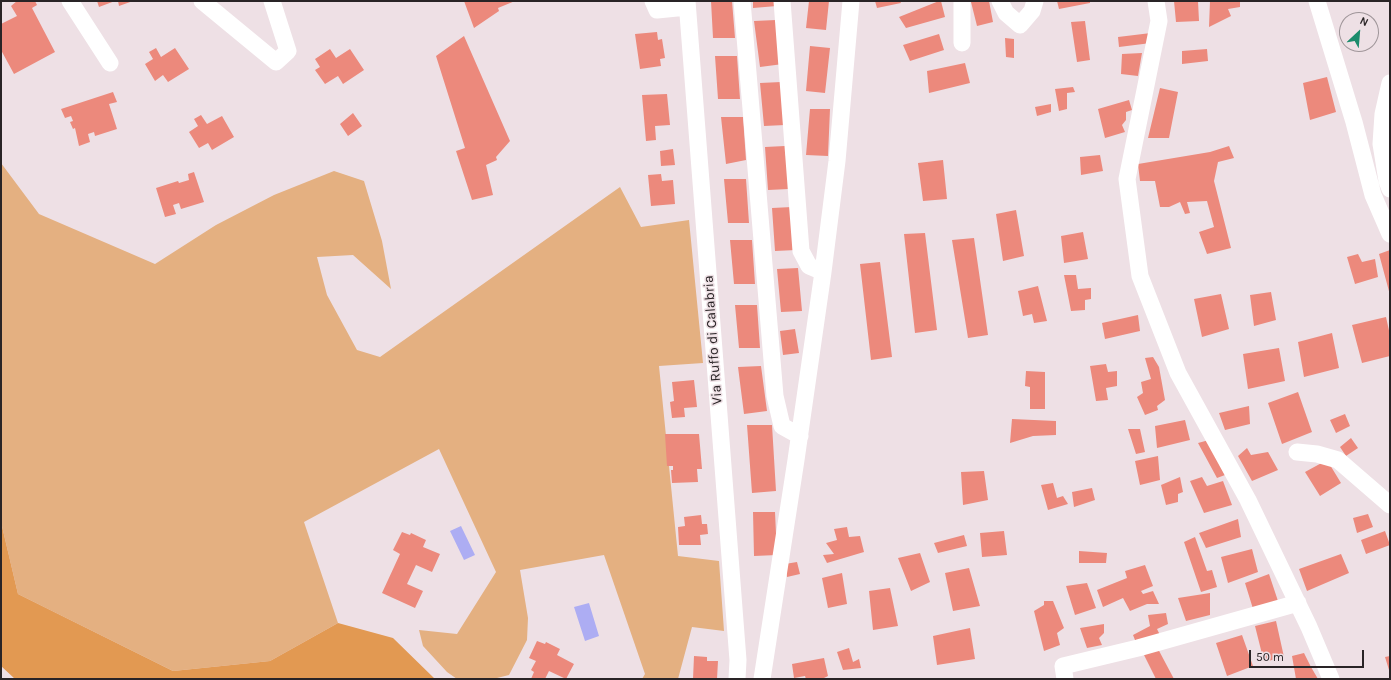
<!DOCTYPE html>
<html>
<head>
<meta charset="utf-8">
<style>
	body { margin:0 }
	#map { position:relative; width:1391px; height:680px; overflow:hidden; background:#eee0e5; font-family:Karla,sans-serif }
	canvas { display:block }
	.frame { position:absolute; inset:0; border:2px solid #292426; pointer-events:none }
	.north { position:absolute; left:1339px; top:12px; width:40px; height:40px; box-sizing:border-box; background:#eee0e5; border:1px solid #9f9599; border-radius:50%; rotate:26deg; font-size:11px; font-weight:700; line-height:16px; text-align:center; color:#292426 }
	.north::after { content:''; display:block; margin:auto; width:14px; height:18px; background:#1c8c6c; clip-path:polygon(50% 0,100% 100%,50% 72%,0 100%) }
	.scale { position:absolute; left:1249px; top:650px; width:115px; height:18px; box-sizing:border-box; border:2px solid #292426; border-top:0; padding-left:5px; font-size:12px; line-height:14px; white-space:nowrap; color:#292426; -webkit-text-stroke:3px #eee0e5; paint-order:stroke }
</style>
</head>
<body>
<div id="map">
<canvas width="1391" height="680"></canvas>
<div class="frame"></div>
<div class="north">N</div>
<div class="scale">50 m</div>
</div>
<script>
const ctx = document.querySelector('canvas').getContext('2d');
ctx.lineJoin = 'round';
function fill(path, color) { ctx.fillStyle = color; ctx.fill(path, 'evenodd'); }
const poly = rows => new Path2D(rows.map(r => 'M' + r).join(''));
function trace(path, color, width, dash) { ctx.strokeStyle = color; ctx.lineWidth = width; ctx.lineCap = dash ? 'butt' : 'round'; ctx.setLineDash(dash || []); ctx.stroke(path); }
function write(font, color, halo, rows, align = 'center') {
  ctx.font = font + ' Karla,sans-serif'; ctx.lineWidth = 3; ctx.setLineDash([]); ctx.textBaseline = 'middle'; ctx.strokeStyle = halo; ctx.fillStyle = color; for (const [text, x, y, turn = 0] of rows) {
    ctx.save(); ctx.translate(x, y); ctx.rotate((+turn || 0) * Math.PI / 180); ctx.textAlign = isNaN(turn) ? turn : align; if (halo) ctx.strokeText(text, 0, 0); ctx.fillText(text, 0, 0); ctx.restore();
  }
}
fill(poly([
	[1,163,39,214,155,264,216,225,274,195,334,171,364,181,382,241,391,289,353,255,317,257,327,295,357,350,380,357,620,187,641,227,689,220,703,363,659,366,678,556,719,561,724,631,692,627,678,679,642,679,645,674,604,555,520,570,528,618,527,640,509,675,493,679,457,679,447,672,423,646,419,630,457,634,496,572,439,449,304,522,338,623,270,661,173,671,18,594,1,522]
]), '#e4b081');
fill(poly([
	[1,522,18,594,173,671,270,661,338,623,393,638,435,679,15,679,1,666]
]), '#e29952');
fill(poly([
	[461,526,475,555,464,560,450,531],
	[589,603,599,636,585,641,574,607]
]), '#adadf3');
fill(poly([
	[17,1,35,1,37,5,32,8,55,52,14,74,1,50,1,24,17,16,11,6],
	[97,1,115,1,99,7],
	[118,1,133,1,119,6],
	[464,1,515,1,498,8,499,11,474,28],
	[711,1,732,1,735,38,713,38],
	[753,1,777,1,777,6,753,8],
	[809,1,829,1,826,30,806,28],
	[875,1,900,1,901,3,877,8],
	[939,1,941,1,945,17,906,28,899,17],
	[989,1,993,22,977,26,971,2],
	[1057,1,1090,1,1090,3,1059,9],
	[1174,1,1198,1,1199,21,1176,22],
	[1210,1,1240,1,1240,7,1228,9,1231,16,1209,27],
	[776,20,783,64,760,67,754,21],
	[1085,21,1090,60,1077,62,1071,22],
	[657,32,658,40,662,39,665,58,660,59,661,66,640,69,635,34],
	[1151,33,1151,43,1119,47,1118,37],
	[939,34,944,50,910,61,903,45],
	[464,36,510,141,496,157,497,160,486,165,493,195,472,200,456,151,465,148,436,56],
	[1005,38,1014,39,1014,58,1006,57],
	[810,46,830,48,825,93,806,91],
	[156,48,161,57,175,48,189,69,168,82,163,75,155,81,145,64,153,59,149,52],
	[330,49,336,58,350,49,364,70,343,84,338,76,325,84,315,70,320,67,315,59],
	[1207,49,1208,61,1182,64,1182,51],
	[1142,53,1138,76,1121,74,1122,54],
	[715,56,737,56,740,99,718,99],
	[965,63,970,83,929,93,927,71],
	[1327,77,1336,112,1310,120,1303,83],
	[781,82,785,125,764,126,760,83],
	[1073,87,1075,92,1067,93,1067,109,1059,111,1055,89],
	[1160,88,1178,92,1169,138,1148,138],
	[113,92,117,102,109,104,117,129,95,136,94,132,88,134,90,142,79,146,75,128,73,129,70,122,73,121,71,116,65,118,61,109],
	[667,94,670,125,655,126,656,140,646,141,642,95],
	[1129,100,1132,110,1126,112,1126,120,1122,125,1125,132,1105,138,1098,109],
	[1051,104,1051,112,1037,116,1035,107],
	[810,109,830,109,828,156,806,155],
	[353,113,362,126,348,136,340,124],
	[201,115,207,124,222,116,234,137,212,150,208,143,199,148,189,132,198,126,194,119],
	[721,117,743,117,746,160,726,164],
	[785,146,789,189,768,190,765,147],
	[1229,146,1234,158,1218,162,1214,181,1231,248,1207,254,1199,232,1214,227,1207,201,1187,202,1190,213,1185,214,1180,202,1169,207,1160,207,1155,181,1140,181,1138,164,1210,152],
	[673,149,675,165,661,166,660,151],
	[1100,155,1103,171,1081,175,1080,157],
	[943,160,947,199,923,201,918,163],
	[194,172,204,202,181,209,179,203,173,205,176,214,165,217,156,188,178,181,179,183,189,180,188,174],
	[661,174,662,181,673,180,675,204,651,206,648,175],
	[724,179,746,179,749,223,728,223],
	[792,207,796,250,775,251,772,208],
	[1016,210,1024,256,1003,261,996,214],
	[1083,232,1088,259,1064,263,1061,236],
	[925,233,937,330,915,333,904,234],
	[974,238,988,335,968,338,952,240],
	[730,240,752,240,755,284,734,284],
	[1390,250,1390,295,1379,254],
	[1358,254,1362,262,1375,259,1378,277,1355,284,1347,257],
	[880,262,892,357,871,360,860,264],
	[798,268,802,311,781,312,777,269],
	[1064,275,1076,275,1078,289,1091,288,1091,299,1085,300,1085,310,1071,311],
	[1038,286,1047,321,1034,323,1032,314,1023,316,1018,291],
	[1271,292,1276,320,1254,326,1250,295],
	[1221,294,1229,329,1202,337,1194,299],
	[735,305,757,305,760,348,739,348],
	[1138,315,1140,331,1105,339,1102,323],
	[1386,317,1390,335,1390,356,1362,363,1352,325],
	[795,329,799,353,783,355,780,331],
	[1332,333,1339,368,1304,377,1298,342],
	[1279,348,1285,381,1248,389,1243,354],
	[1153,357,1159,367,1165,400,1157,406,1158,410,1145,415,1137,397,1143,393,1141,382,1151,379,1145,358],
	[1106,364,1108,372,1117,371,1117,386,1106,388,1108,400,1096,401,1090,366],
	[761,366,767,411,744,414,738,367],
	[1026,371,1045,372,1045,409,1030,409,1030,387,1025,386],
	[694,380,697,407,684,408,685,417,672,418,670,402,674,401,672,382],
	[1298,392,1312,432,1282,444,1268,403],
	[1249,406,1250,424,1225,430,1219,413],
	[1345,414,1350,426,1336,433,1330,420],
	[1012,419,1056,421,1056,435,1033,436,1010,443],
	[1185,420,1190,440,1157,448,1155,426],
	[747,425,772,425,776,491,752,493],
	[1128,429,1140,429,1145,452,1136,454],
	[665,434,699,434,702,469,697,469,698,482,672,483,671,470,673,470,673,466,667,466],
	[1351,438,1358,448,1346,456,1340,447],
	[1209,440,1225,475,1217,478,1198,443],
	[1247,448,1251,455,1268,452,1278,470,1252,481,1238,456],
	[1158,456,1160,480,1140,485,1135,461],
	[1327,460,1341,483,1320,496,1305,472],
	[984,471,988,500,963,505,961,472],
	[1180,477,1183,492,1178,494,1178,502,1166,505,1161,485],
	[1202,477,1207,486,1223,481,1232,505,1204,513,1190,481],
	[1053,483,1057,498,1063,496,1068,504,1048,510,1041,485],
	[1092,488,1095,500,1074,507,1072,492],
	[753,512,775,512,777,555,754,556],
	[1368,514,1373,527,1357,533,1353,518],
	[701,515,702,524,707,524,708,534,700,535,701,545,679,545,678,527,685,526,684,517],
	[1238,519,1241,537,1206,548,1199,533],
	[847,527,849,537,860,536,864,552,827,563,823,555,834,554,826,543,837,540,834,529],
	[1004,531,1007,555,982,557,980,533],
	[1385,531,1390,545,1366,554,1361,540],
	[402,532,410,535,411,533,426,540,423,547,440,554,432,572,416,565,407,584,423,591,415,608,382,593,400,554,393,550],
	[964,535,967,546,938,553,934,543],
	[1195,537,1207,571,1212,570,1217,587,1201,592,1184,542],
	[1252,549,1258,572,1228,583,1221,557],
	[1079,551,1107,553,1106,563,1079,563],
	[920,553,930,582,911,591,898,558],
	[1341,554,1349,573,1307,591,1299,569],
	[797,562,800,574,787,577,785,564],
	[1145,565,1153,586,1141,591,1143,594,1153,591,1159,604,1147,604,1130,611,1123,598,1103,607,1097,590,1127,578,1125,571],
	[969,568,980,606,953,611,945,573],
	[842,573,847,604,828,608,822,578],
	[1269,574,1278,601,1254,612,1245,583],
	[1087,583,1096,608,1075,615,1066,586],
	[890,588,898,626,873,630,869,591],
	[1210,593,1210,615,1186,621,1178,598],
	[1044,601,1053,601,1064,628,1057,633,1060,645,1044,651,1034,611,1044,605],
	[1166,613,1168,624,1157,629,1160,635,1137,645,1133,635,1150,626,1148,615],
	[1276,621,1284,657,1264,662,1255,626],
	[1104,624,1104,633,1099,638,1102,645,1087,648,1080,628],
	[970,628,975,659,937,665,933,636],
	[1242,635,1253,666,1227,676,1216,643],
	[537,641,545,644,546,642,560,649,557,655,574,664,566,679,549,671,545,679,531,679,534,672,531,670,536,661,529,658],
	[1157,647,1174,679,1156,679,1144,655],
	[849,648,853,662,859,659,861,668,843,670,837,652],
	[1304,653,1311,667,1318,679,1296,679,1292,656],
	[694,656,707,657,707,661,718,661,717,679,693,679],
	[1390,656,1390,670,1389,670,1385,657],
	[824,658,828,676,822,679,806,679,805,676,794,678,792,664]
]), '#ec897c');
trace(poly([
	[70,1,110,63],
	[202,1,276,62,288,51,272,1],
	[653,1,657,10,687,7],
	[687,1,738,660,737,679],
	[742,1,775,396,782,426,800,436],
	[782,1,801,251,809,266,823,272],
	[1000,1,1006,13,1020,25,1032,11,1035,1],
	[1156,1,1159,21,1127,179,1140,276,1178,373,1248,500,1309,627,1331,679],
	[1317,1,1354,122,1373,195,1390,234],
	[962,43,962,1],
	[1390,83,1383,114,1381,144,1387,181,1390,189],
	[1297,452,1317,454,1338,460,1390,505],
	[762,679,796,460,823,272,837,161,851,1],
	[1065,679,1063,666,1138,648,1298,603]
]), '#fff', 17);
write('14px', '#292426', '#eee0e5', [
	["Via Ruffo di Calabria",713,340,-94]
]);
</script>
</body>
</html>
